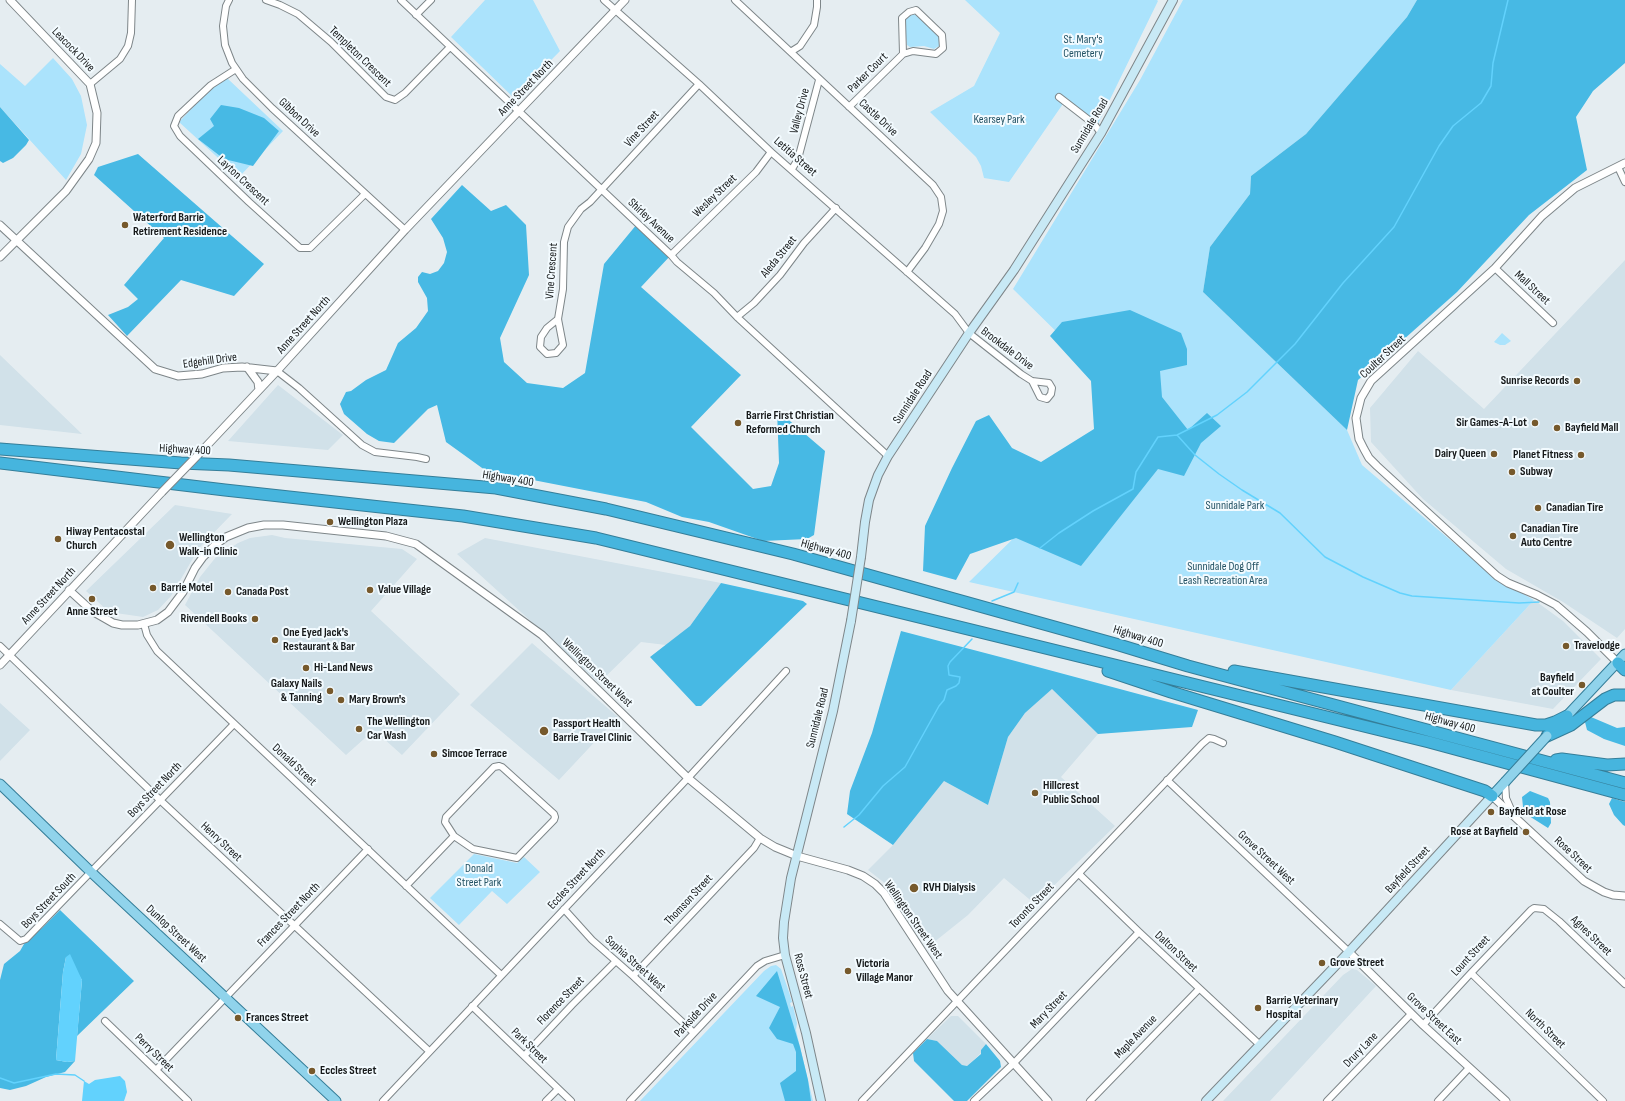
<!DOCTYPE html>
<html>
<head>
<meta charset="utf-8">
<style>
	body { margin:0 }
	canvas { display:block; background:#e5edf1 }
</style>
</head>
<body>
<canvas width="1625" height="1101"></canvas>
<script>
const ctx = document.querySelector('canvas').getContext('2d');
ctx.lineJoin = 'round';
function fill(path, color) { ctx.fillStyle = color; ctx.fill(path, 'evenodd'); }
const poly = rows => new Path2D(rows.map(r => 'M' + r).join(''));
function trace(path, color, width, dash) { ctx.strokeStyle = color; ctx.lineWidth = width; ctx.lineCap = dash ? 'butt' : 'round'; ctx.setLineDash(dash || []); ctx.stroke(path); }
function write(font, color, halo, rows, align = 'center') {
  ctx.font = font + ' "Sofia Sans Condensed",sans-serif'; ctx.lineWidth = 4; ctx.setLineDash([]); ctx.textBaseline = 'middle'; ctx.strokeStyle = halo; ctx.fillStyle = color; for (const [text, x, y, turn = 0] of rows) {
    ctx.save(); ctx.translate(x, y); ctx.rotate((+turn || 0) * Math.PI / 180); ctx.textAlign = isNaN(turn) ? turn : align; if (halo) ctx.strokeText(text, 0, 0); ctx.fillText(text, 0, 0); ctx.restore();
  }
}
fill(poly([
	[1625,260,1625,629,1617,638,1563,602,1506,569,1423,499,1371,442,1370,408,1418,351,1484,409],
	[0,355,82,434,0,425],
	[278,385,343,435,328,450,228,441],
	[175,505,232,514,199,548,171,596,158,610,143,617,109,612,86,591],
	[272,535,285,538,402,549,417,559,371,611,460,694,402,755,374,730,346,755,185,605,200,577,216,557,238,543,250,538],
	[485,538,721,583,690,626,666,645,641,642,599,683,457,554],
	[1534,600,1563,621,1601,659,1553,709,1451,690],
	[532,643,618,717,559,780,470,705],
	[1052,689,1098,734,1061,777,1115,826,1035,904,1004,878,968,915,928,947,891,888,868,870,893,845,944,781,988,805,1008,737,1025,713],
	[0,703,30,730,0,761],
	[1352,969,1357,970,1376,986,1270,1101,1223,1101,1343,975],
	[951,1016,958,1016,986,1044,981,1050,981,1053,967,1066,962,1065,937,1041,927,1039]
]), '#d1e1e9');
fill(poly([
	[485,0,533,0,560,51,514,98,451,37],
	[965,0,1157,0,1158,1,1096,128,1067,98,1009,182,984,178,981,166,976,157,930,112,974,86,1000,33],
	[1183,0,1417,0,1407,17,1306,134,1251,176,1250,194,1210,247,1203,292,1347,430,1362,465,1495,578,1534,600,1451,690,969,582,1140,414,1013,289,1140,80],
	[909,14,914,14,940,36,941,42,939,46,934,49,924,46,910,47,907,45,904,20],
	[53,58,72,79,81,96,87,125,81,154,66,180,0,107,0,64,25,86],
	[227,78,283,131,239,177,179,122,215,84],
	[1502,333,1511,341,1505,345,1500,345,1494,342],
	[474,854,517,863,524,857,540,872,507,904,492,891,459,925,430,898],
	[776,965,781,969,789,992,792,1002,790,1003,791,1007,793,1006,797,1023,796,1030,813,1101,640,1101,764,971,771,966]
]), '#abe3fc');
fill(poly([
	[1417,0,1625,0,1625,63,1593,91,1576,117,1587,170,1529,215,1457,292,1358,380,1347,430,1203,292,1210,247,1250,194,1251,176,1306,134,1407,17],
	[221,105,239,108,264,118,279,131,253,166,224,159,198,139,214,126,210,119],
	[0,107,29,140,26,145,13,158,3,163,0,161],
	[138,154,264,264,234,296,181,280,127,336,108,315,128,307,138,299,124,285,164,238,94,175,98,167],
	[462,185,491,211,506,205,526,225,529,275,500,338,504,362,527,383,563,388,585,373,604,264,637,224,671,255,641,287,741,375,691,427,753,489,771,486,779,463,777,410,825,451,814,535,807,539,763,541,709,522,682,517,646,502,533,480,504,478,489,473,446,442,437,405,428,409,394,443,379,441,367,434,344,414,340,404,346,392,351,391,366,380,386,370,398,343,416,328,428,311,427,298,418,282,418,277,422,272,430,274,438,271,444,263,447,252,443,238,431,219],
	[1130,310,1181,333,1187,349,1187,365,1160,371,1162,397,1188,430,1207,413,1221,426,1201,443,1184,476,1158,469,1081,566,1016,538,970,554,956,580,923,571,925,526,952,468,976,421,989,415,1012,448,1041,462,1094,429,1091,381,1050,336,1062,322],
	[721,583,803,601,807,604,701,706,696,706,650,657,690,626],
	[901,631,1008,659,1198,710,1192,727,1098,734,1052,689,1025,713,1008,737,988,805,944,781,893,845,847,814,850,791,872,733],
	[1591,717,1617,728,1625,727,1625,746,1604,739,1587,730,1585,722],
	[1530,791,1548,798,1550,802,1551,823,1548,828,1529,816,1523,807,1522,797],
	[1612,798,1625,802,1625,826,1623,825,1614,815,1609,804],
	[60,910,134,981,77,1036,82,980,66,957,63,972,56,1060,67,1062,75,1061,65,1072,46,1077,26,1086,10,1090,0,1088,0,980,4,964,20,951,28,937,42,928],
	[777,971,800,1047,808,1080,811,1101,785,1101,780,1083,796,1071,796,1052,793,1044,777,1039,769,1028,780,1007,756,996],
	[927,1039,937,1041,962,1065,967,1066,981,1054,981,1050,986,1044,1000,1061,1001,1067,967,1101,954,1101,914,1061,913,1053]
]), '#47b9e4');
fill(poly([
	[70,954,82,980,75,1061,67,1062,56,1060,63,972,66,957],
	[120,1076,125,1081,127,1092,124,1101,82,1101,84,1081,89,1084,95,1080]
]), '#62d2fd');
trace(poly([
	[1177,435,1195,455,1219,474,1242,490,1280,513,1325,557,1363,577,1400,593,1412,596,1519,603,1539,602],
	[1040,548,1059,533,1093,511,1133,489,1136,472,1158,437,1177,435,1217,415,1247,392,1295,344,1343,283,1394,227,1439,146,1453,126,1481,103,1491,86,1493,63,1508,0],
	[992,601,1014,592,1018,583],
	[844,827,859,815,883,786,905,767,939,706,944,700,947,690,956,686,959,683,960,677,949,675,948,666,950,662,972,639],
	[0,1078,14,1083,56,1074,75,1075,84,1081]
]), '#62d2fd', 1.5);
const minor = poly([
	[229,0,226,6,223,26,225,45,232,63,243,79,272,108,405,230],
	[266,0,280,5,298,14,331,42,386,97,395,100,405,93,450,47],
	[401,0,671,255,677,262,714,293,737,317,888,456],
	[604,0,699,84,771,152,955,314,969,333,1021,374,1032,381,1049,383,1052,388,1051,394,1047,399,1040,397,1032,381],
	[735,0,933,185,941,197,943,211,939,224,925,248,907,272],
	[416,15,431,0],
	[792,51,800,46,814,25,817,7,817,0],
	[236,69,211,85,178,116,174,126,180,136,249,202,300,248,310,248,365,194],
	[90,84,120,59,128,46,131,33,132,0],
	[1059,97,1094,124,1101,133],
	[849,107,903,54,913,51,936,54,943,48,942,35,916,10,909,12,902,18,903,54],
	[1618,167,1625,182],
	[792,169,798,159,819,80],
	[671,255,756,172,771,152],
	[1495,268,1553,323],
	[737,317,754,303,780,275,804,243,836,208],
	[558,319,547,328,541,337,540,347,547,354,556,353,563,345,558,319,563,289,564,242,568,227,581,209,590,202,699,84],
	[277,371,299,388,362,445,375,452,417,457,426,459],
	[144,624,147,635,157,651,501,975],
	[0,646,161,801,429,1051],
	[499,766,502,767,554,814,555,817,554,820,517,858,473,849,454,836,445,822,446,817,494,767,499,766],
	[1167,780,1349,952],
	[1505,782,1506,798,1513,814],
	[1079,874,1139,932,1260,1045],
	[406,886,454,836],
	[564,909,592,940,633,976,694,1033],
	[0,924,20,941,26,939,234,724],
	[1471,973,1603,1101],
	[633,976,754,848,760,838],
	[472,1006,571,1101],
	[105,1021,188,1101],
	[1423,1025,1471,973,1531,910,1534,908,1544,909,1559,921,1625,984],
	[524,1056,572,1005,616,961],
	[156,1070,368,849],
	[383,1101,688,778,786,671],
	[546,1101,558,1089],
	[630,1101,757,966,765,961,785,955],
	[862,1101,1202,744,1209,738,1214,739,1223,743],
	[974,1101,1013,1064,1139,932],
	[1090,1101,1199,989],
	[1327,1101,1411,1014],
	[1438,1101,1469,1068]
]);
const tertiary = poly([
	[0,225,155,369,178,376,202,374,223,368,242,367,277,371],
	[0,257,66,191,89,159,96,143,97,113,90,84,10,0],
	[247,367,258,382,259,390],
	[197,456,277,371,405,230,625,0],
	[69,590,92,611,113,623,122,625,138,625,157,620,168,612,183,592,195,568,203,557,215,545,226,537,248,528,264,525,283,525,386,536,416,544,542,635,688,778,760,838,775,847,797,856,848,870,863,876,875,884,884,893,948,991,1048,1101],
	[1618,663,1587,632,1556,605,1537,595,1508,583,1497,576,1377,466,1369,458,1364,449,1359,439,1356,418,1361,398,1371,381,1495,268,1542,216,1575,188,1625,163],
	[0,665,162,492],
	[1492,796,1584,881,1604,892,1613,895,1625,896],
	[1349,952,1423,1025,1506,1101]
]);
const secondary = poly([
	[861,557,865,522,869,500,878,475,888,456,969,333,1014,270,1101,133,1173,0],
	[821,1101,806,1033,785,955,783,938,784,922,791,878,833,711,851,621],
	[1206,1101,1344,957,1492,796]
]);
const primary = poly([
	[1563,720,1625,654],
	[0,784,91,872,336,1101],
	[1492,796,1505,782]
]);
const motorway = poly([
	[0,449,181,463,229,465,496,488,606,509,793,554,1119,645,1188,666,1625,783],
	[0,463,225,490,463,516,596,538,1429,742,1625,795],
	[1618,663,1625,670],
	[1108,671,1171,692,1335,742,1485,791,1492,796],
	[1234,671,1536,725,1546,725,1555,722,1567,716],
	[1547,736,1571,725,1605,699,1614,695,1625,695],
	[1556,760,1562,759,1607,765,1625,764]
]);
trace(minor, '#7e8689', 8);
trace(tertiary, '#7e8689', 9);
trace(secondary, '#7e8689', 10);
trace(primary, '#357e99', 11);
trace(motorway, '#357e99', 13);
trace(minor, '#fff', 6);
trace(tertiary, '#fff', 7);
trace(secondary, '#c8e9f5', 8);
trace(primary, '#90d3eb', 9);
trace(motorway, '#46b5de', 11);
const tertiaryBridge = poly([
	[162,492,197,456]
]);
const secondaryBridge = poly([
	[851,621,861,557]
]);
const primaryBridge = poly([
	[1505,782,1547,736]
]);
trace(tertiaryBridge, '#7e8689', 9, []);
trace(secondaryBridge, '#7e8689', 10, []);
trace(primaryBridge, '#357e99', 11, []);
trace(tertiaryBridge, '#fff', 7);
trace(secondaryBridge, '#c8e9f5', 8);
trace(primaryBridge, '#90d3eb', 9);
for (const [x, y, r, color] of [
	[125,225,4,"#76592c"],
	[1577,381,4,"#76592c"],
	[738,423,4,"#76592c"],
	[1535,423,4,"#76592c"],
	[1557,428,4,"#76592c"],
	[1494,454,4,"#76592c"],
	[1581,455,4,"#76592c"],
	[1512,472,4,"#76592c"],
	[1538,508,4,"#76592c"],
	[330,522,4,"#76592c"],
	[1513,536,4,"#76592c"],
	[58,539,4,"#76592c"],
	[170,545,5,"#76592c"],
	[153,588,4,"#76592c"],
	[370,590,4,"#76592c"],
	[228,592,4,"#76592c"],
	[92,599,4,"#76592c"],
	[255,619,4,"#76592c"],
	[275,640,4,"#76592c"],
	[1566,646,4,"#76592c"],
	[306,668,4,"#76592c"],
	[1582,685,4,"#76592c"],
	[330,691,4,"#76592c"],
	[341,700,4,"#76592c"],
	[359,729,4,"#76592c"],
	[544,731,5,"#76592c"],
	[434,754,4,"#76592c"],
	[1035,793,4,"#76592c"],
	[1491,812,4,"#76592c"],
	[1526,832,4,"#76592c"],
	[914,888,5,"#76592c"],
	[1322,963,4,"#76592c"],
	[848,971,4,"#76592c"],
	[1258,1008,4,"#76592c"],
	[238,1018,4,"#76592c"],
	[312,1071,4,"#76592c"]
]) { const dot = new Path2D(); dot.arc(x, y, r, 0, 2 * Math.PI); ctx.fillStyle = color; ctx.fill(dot); trace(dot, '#f3fbff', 1.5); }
write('12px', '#245365', '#f3fbff', [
	["St. Mary's",1083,40],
	["Cemetery",1083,54],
	["Kearsey Park",999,120],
	["Sunnidale Park",1235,506],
	["Sunnidale Dog Off",1223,567],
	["Leash Recreation Area",1223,581],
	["Donald",479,869],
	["Street Park",479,883]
]);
write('12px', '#16191a', '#f3fbff', [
	["Leacock Drive",73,50,46],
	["Templeton Crescent",360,57,44],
	["Parker Court",868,73,-45],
	["Anne Street North",526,88,-46],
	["Valley Drive",800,111,-75],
	["Gibbon Drive",299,118,43],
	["Castle Drive",878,118,43],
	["Sunnidale Road",1090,126,-59],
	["Vine Street",642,129,-47],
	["Letitia Street",795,157,41],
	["Layton Crescent",243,181,43],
	["Wesley Street",715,196,-44],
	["Shirley Avenue",651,221,43],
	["Aleda Street",779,257,-51],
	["Vine Crescent",552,271,-86],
	["Mall Street",1532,288,43],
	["Anne Street North",304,325,-48],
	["Brookdale Drive",1007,349,37],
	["Coulter Street",1383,357,-43],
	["Edgehill Drive",210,361,-8],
	["Sunnidale Road",913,397,-57],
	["Highway 400",185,450,3],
	["Highway 400",508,479,9],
	["Highway 400",826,550,15],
	["Anne Street North",49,596,-47],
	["Highway 400",1138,637,17],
	["Wellington Street West",597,673,44],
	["Sunnidale Road",818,718,-76],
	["Highway 400",1450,723,15],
	["Donald Street",294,765,43],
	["Boys Street North",155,790,-46],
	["Henry Street",221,842,43],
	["Rose Street",1573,855,43],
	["Grove Street West",1266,858,43],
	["Bayfield Street",1408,870,-47],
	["Eccles Street North",577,879,-47],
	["Thomson Street",689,900,-47],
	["Boys Street South",49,901,-46],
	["Toronto Street",1032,906,-46],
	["Frances Street North",289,915,-46],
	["Wellington Street West",913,920,55],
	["Dunlop Street West",176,934,43],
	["Agnes Street",1591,936,44],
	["Dalton Street",1176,952,43],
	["Lount Street",1471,956,-47],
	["Sophia Street West",635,964,42],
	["Ross Street",803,976,75],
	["Florence Street",561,1001,-46],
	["Mary Street",1049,1010,-46],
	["Parkside Drive",696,1015,-47],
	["Grove Street East",1434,1019,43],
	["North Street",1545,1029,44],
	["Maple Avenue",1136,1037,-46],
	["Park Street",529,1046,44],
	["Drury Lane",1361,1050,-46],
	["Perry Street",154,1053,44]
]);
write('bold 12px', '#16191a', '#f3fbff', [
	["Waterford Barrie",133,218],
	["Retirement Residence",133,232],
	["Sunrise Records",1569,381,"right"],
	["Barrie First Christian",746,416],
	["Reformed Church",746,430],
	["Sir Games-A-Lot",1527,423,"right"],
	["Bayfield Mall",1565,428],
	["Dairy Queen",1486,454,"right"],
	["Planet Fitness",1573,455,"right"],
	["Subway",1520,472],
	["Canadian Tire",1546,508],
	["Wellington Plaza",338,522],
	["Canadian Tire",1521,529],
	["Auto Centre",1521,543],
	["Hiway Pentacostal",66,532],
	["Church",66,546],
	["Wellington",179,538],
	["Walk-in Clinic",179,552],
	["Barrie Motel",161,588],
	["Value Village",378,590],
	["Canada Post",236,592],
	["Anne Street",92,612,"center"],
	["Rivendell Books",247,619,"right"],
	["One Eyed Jack's",283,633],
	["Restaurant & Bar",283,647],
	["Travelodge",1574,646],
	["Hi-Land News",314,668],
	["Bayfield",1574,678,"right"],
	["at Coulter",1574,692,"right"],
	["Galaxy Nails",322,684,"right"],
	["& Tanning",322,698,"right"],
	["Mary Brown's",349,700],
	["The Wellington",367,722],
	["Car Wash",367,736],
	["Passport Health",553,724],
	["Barrie Travel Clinic",553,738],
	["Simcoe Terrace",442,754],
	["Hillcrest",1043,786],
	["Public School",1043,800],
	["Bayfield at Rose",1499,812],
	["Rose at Bayfield",1518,832,"right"],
	["RVH Dialysis",923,888],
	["Grove Street",1330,963],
	["Victoria",856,964],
	["Village Manor",856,978],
	["Barrie Veterinary",1266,1001],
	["Hospital",1266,1015],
	["Frances Street",246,1018],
	["Eccles Street",320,1071]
], 'left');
</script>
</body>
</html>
